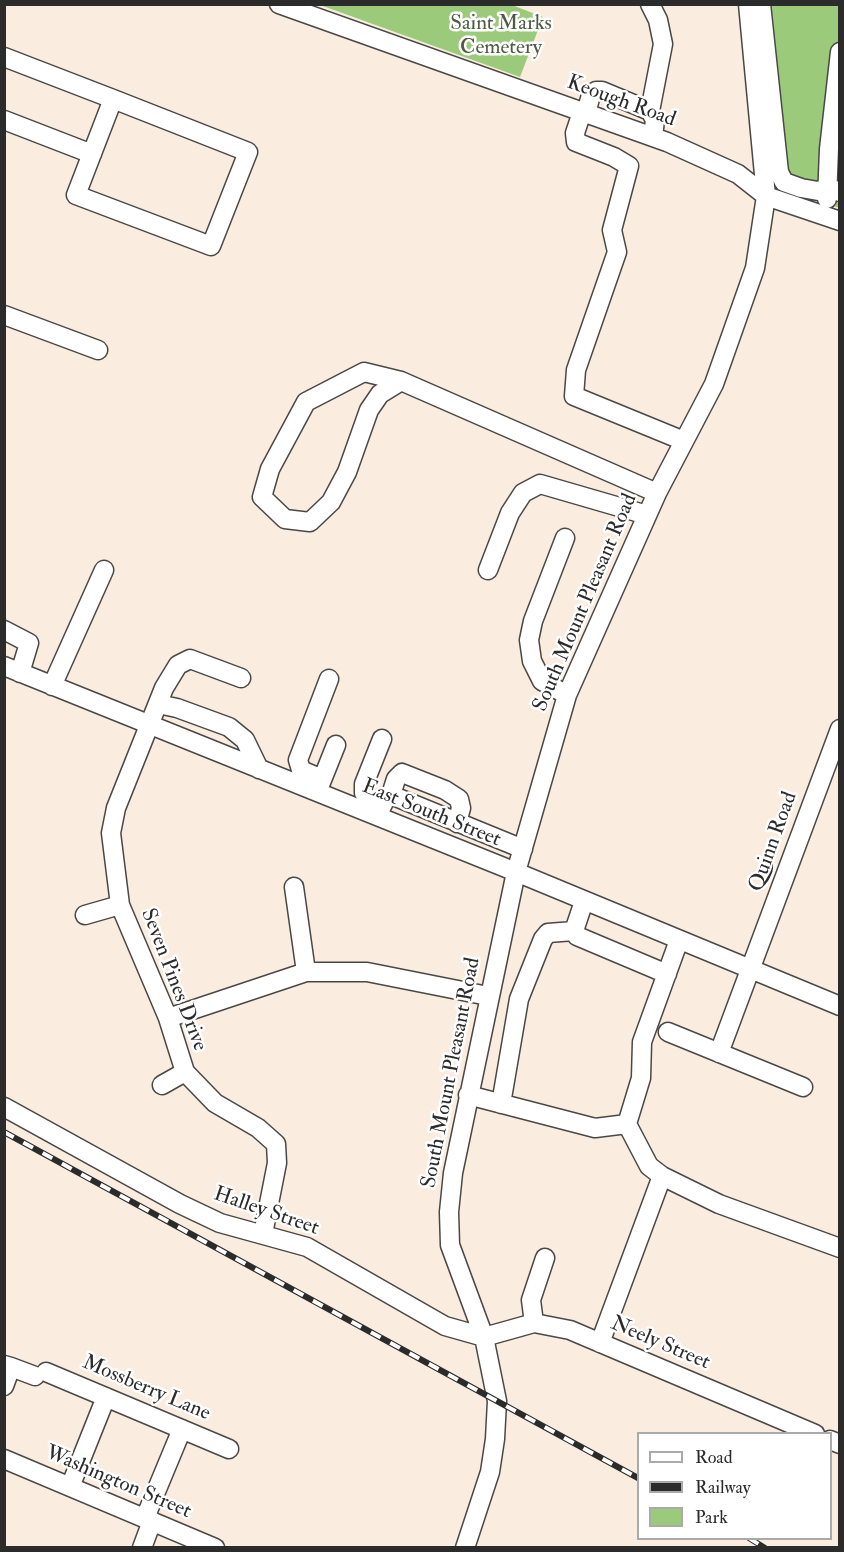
<!DOCTYPE html>
<html>
<head>
<meta charset="utf-8">
<style>
	body { margin:0 }
	#map { position:relative; width:844px; height:1552px; overflow:hidden; background:#faecde; font-family:"IM FELL Double Pica",serif }
	canvas { display:block }
	.frame { position:absolute; inset:0; border:6px solid #2b2b2b; pointer-events:none }
	.legend { position:absolute; left:637px; top:1432px; width:195px; height:108px; box-sizing:border-box; background:#fff; border:2px solid #aaa; margin:0; padding:8px 10px; list-style:none; font-size:18px; color:#2b2b2b }
	.legend li { display:flex; align-items:center; gap:12px; height:30px }
	.legend b { width:30px; border:2px solid #aaa }
</style>
</head>
<body>
<div id="map">
<canvas width="844" height="1552"></canvas>
<div class="frame"></div>
<ul class="legend">
<li><b style="height:8px;background:#fff"></b>Road</li>
<li><b style="height:8px;background:#2b2b2b"></b>Railway</li>
<li><b style="height:16px;background:#9bcb7a"></b>Park</li>
</ul>
</div>
<script>
const ctx = document.querySelector('canvas').getContext('2d');
ctx.lineJoin = 'round';
function fill(path, color) { ctx.fillStyle = color; ctx.fill(path, 'evenodd'); }
const poly = rows => new Path2D(rows.map(r => 'M' + r).join(''));
function trace(path, color, width, dash) { ctx.strokeStyle = color; ctx.lineWidth = width; ctx.lineCap = dash ? 'butt' : 'round'; ctx.setLineDash(dash || []); ctx.stroke(path); }
function write(font, color, halo, rows, align = 'center') {
  ctx.font = font + ' "IM FELL Double Pica",serif'; ctx.lineWidth = 5; ctx.setLineDash([]); ctx.textBaseline = 'middle'; ctx.strokeStyle = halo; ctx.fillStyle = color; for (const [text, x, y, turn = 0] of rows) {
    ctx.save(); ctx.translate(x, y); ctx.rotate((+turn || 0) * Math.PI / 180); ctx.textAlign = isNaN(turn) ? turn : align; if (halo) ctx.strokeText(text, 0, 0); ctx.fillText(text, 0, 0); ctx.restore();
  }
}
fill(poly([
	[320,5,512,5,543,17,520,77],
	[757,5,839,5,839,208,782,187]
]), '#9bcb7a');
const minor = poly([
	[279,4,667,142,738,174,766,196,840,221],
	[650,4,658,20,663,44,650,111],
	[761,4,779,172,784,182,801,188,818,191,829,188,840,192],
	[4,57,113,99,248,152,211,246,76,195,113,99],
	[582,112,575,133,576,142,614,157,629,166,612,230,617,252,576,370,574,396,684,441],
	[586,113,591,95,596,91,602,91,650,111,655,120,653,137],
	[4,120,92,154],
	[827,199,829,149,840,52],
	[4,315,98,350],
	[401,381,380,394,369,410,347,472,331,502,310,522,285,519,262,497,270,469,306,402,364,372,401,381,657,493],
	[565,538,533,621,529,640,532,661,542,681,567,695],
	[488,570,510,513,523,493,540,484,647,515],
	[4,630,29,643,20,673],
	[4,666,516,872,840,1006],
	[52,686,104,570],
	[158,704,177,708,229,727,245,740,259,769],
	[382,739,364,784,364,793,373,799,385,800],
	[322,779,301,770,298,760,329,679],
	[318,790,336,745],
	[391,795,396,779,402,773,445,790,459,799,461,808,457,823],
	[377,816,385,800,391,795,523,849],
	[294,887,306,972],
	[584,901,574,931,577,936,667,974],
	[120,905,111,833,116,808,164,688,178,665,190,659,241,678],
	[85,915,120,905,168,1018,185,1072],
	[679,940,642,1042,641,1078,627,1124,649,1166,662,1176,719,1204,840,1248],
	[168,1018,306,972,367,972,488,996],
	[668,1032,803,1087],
	[719,1053,840,729],
	[162,1085,185,1072,215,1103,258,1128,276,1144,277,1163,263,1234],
	[468,1095,595,1128,627,1124],
	[501,1104,519,999,543,939,548,933,574,931],
	[4,1107,180,1204,220,1223,307,1247,445,1326,484,1337,534,1323,570,1330,815,1434],
	[534,1323,531,1300,545,1258],
	[600,1343,662,1176],
	[4,1365,11,1367,4,1386],
	[11,1367,35,1376],
	[46,1372,229,1449],
	[830,1440,840,1444],
	[4,1459,215,1548],
	[70,1487,106,1397],
	[145,1518,182,1429],
	[142,1548,152,1521],
	[465,1548,490,1472,495,1439,497,1401,484,1337,450,1245,449,1212,453,1173,516,872,567,695,657,493,714,384,755,268,766,196,748,4]
]);
trace(minor, '#4a4846', 21);
trace(minor, '#fff', 18);
const rail = poly([
	[4,1132,638,1478],
	[749,1538,765,1548]
]);
trace(rail, '#2b2b2b', 6);
trace(rail, '#fff', 4, [11]);
write('21px', '#4d5b43', '#fff', [
	["Saint Marks",501,24],
	["Cemetery",501,48]
]);
write('21px', '#2b2b2b', '#fff', [
	["Keough Road",621,102,20],
	["South Mount Pleasant Road",586,603,-67],
	["East South Street",431,814,22],
	["Quinn Road",774,842,-70],
	["Seven Pines Drive",173,980,69],
	["South Mount Pleasant Road",452,1073,-79],
	["Halley Street",266,1212,19],
	["Neely Street",660,1344,23],
	["Mossberry Lane",146,1389,23],
	["Washington Street",118,1483,23]
]);
</script>
</body>
</html>
